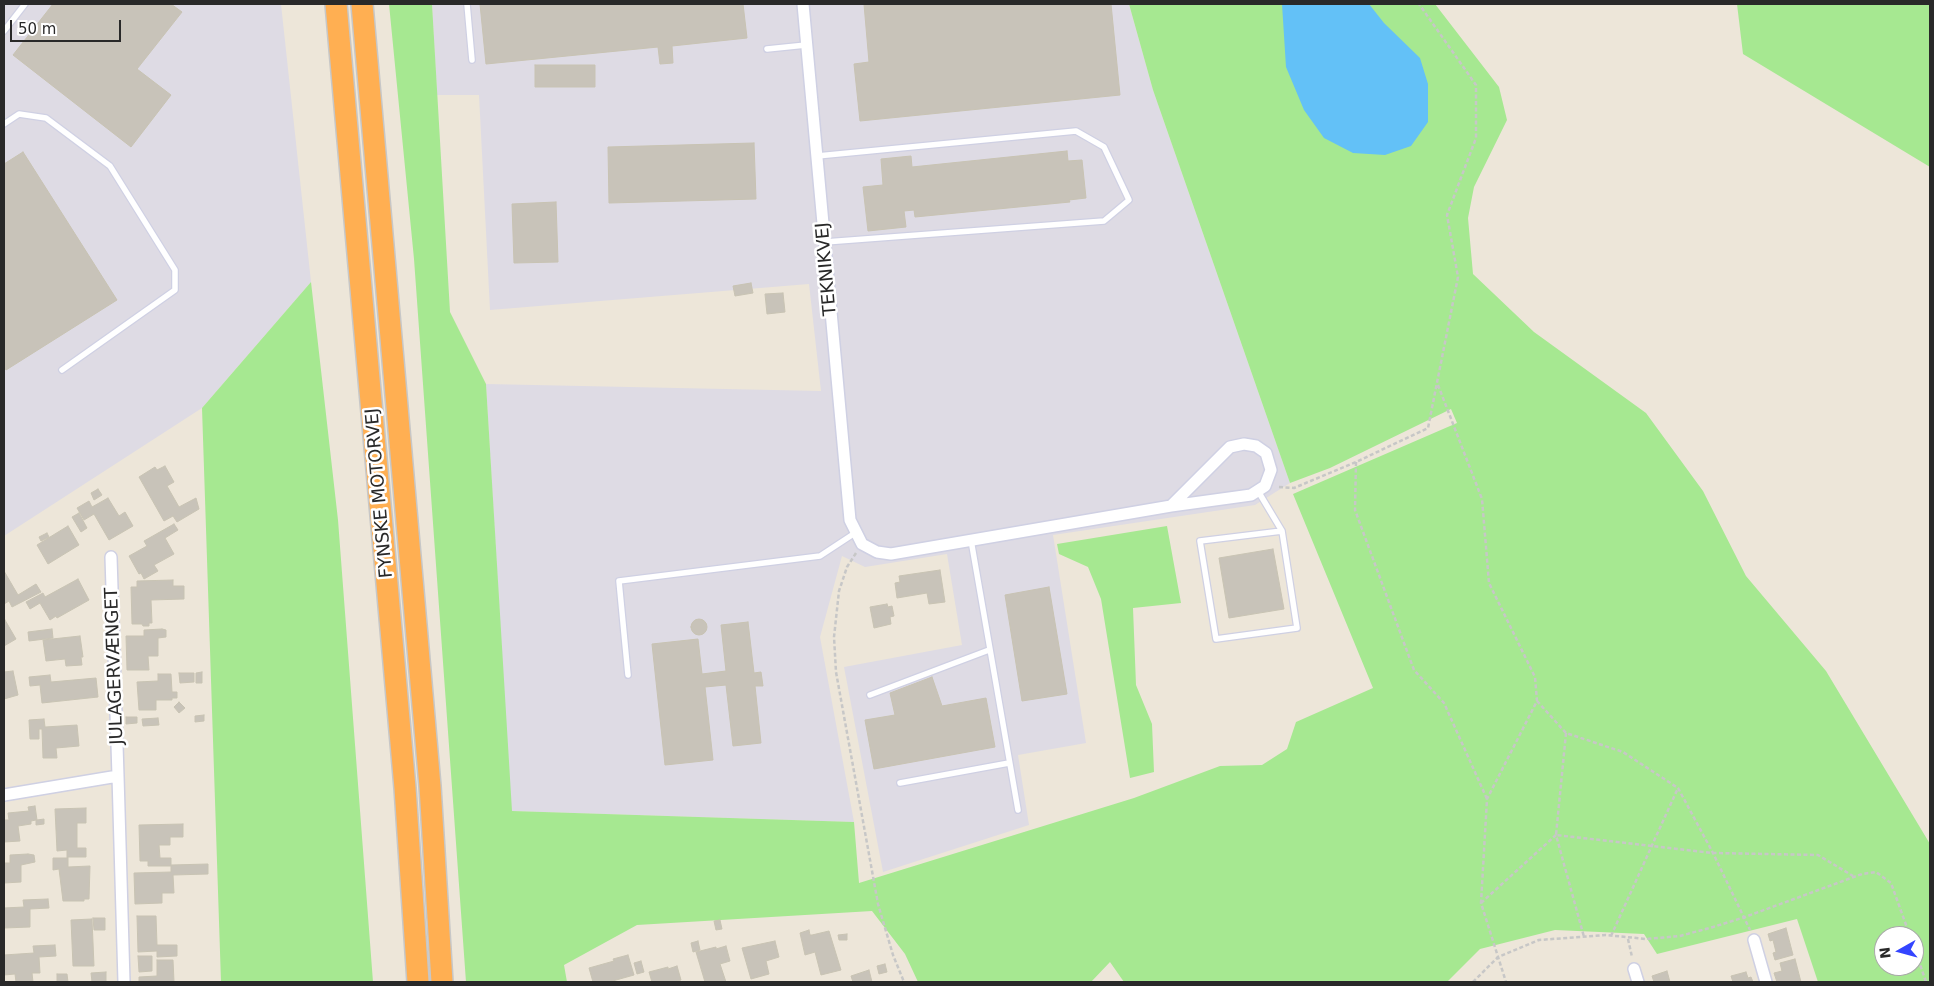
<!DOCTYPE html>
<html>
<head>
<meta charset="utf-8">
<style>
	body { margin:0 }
	#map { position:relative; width:1934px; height:986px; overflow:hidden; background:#ede6d9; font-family:"DejaVu Sans",sans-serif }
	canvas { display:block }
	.frame { position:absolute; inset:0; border:5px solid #292929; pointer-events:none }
	.north { position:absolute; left:1874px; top:926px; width:50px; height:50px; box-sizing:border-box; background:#fff; border:1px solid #a9a9a9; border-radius:50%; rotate:263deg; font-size:14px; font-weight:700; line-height:20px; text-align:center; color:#292929 }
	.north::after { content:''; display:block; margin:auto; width:18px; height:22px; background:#3445ff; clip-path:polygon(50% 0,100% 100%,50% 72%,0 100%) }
	.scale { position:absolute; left:10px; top:20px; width:111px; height:22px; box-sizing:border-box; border:2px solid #292929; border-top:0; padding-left:6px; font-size:15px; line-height:18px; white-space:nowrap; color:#292929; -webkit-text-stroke:4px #fff; paint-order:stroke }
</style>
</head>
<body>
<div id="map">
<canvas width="1934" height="986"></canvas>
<div class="frame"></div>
<div class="north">N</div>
<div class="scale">50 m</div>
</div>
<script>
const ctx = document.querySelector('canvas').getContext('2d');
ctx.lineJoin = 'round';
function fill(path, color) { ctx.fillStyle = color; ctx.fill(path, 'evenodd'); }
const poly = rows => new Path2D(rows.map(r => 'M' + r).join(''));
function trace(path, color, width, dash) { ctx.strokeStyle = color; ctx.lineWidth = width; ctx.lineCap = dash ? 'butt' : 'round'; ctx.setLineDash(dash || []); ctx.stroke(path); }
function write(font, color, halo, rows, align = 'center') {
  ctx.font = font + ' "DejaVu Sans",sans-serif'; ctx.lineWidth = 5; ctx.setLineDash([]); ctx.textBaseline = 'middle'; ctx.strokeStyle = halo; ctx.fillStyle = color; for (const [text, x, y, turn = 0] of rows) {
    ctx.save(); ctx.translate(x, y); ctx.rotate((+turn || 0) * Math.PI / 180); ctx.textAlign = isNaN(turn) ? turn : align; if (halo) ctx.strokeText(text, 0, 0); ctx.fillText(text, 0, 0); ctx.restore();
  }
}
fill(poly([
	[4,4,281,4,311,282,202,408,4,536],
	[432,4,1129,4,1153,90,1290,483,1255,505,1053,535,1086,743,1018,755,1029,825,883,872,844,667,962,645,947,554,865,567,842,556,820,637,854,822,511,811,486,384,821,391,809,284,490,310,479,95,437,95]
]), '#dedbe4');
fill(poly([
	[389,4,432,4,450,312,486,384,512,811,854,822,859,883,1134,798,1220,766,1262,765,1287,749,1296,722,1373,688,1293,494,1457,423,1451,409,1330,468,1290,483,1153,90,1129,4,1435,4,1499,87,1507,120,1474,187,1468,218,1473,274,1534,332,1646,413,1703,491,1746,576,1826,671,1930,844,1930,982,1818,982,1797,919,1657,954,1644,934,1555,930,1480,949,1447,982,1124,982,1110,962,1091,982,918,982,905,954,872,911,637,925,564,965,567,982,466,982,414,259],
	[1884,936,1914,936,1914,966,1884,966],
	[1737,4,1930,4,1930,167,1743,54],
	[311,282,338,520,373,982,221,982,202,408],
	[1167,526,1181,603,1133,608,1136,685,1152,724,1154,772,1130,778,1101,599,1088,567,1059,554,1057,544]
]), '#a6e891');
fill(poly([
	[1282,4,1369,4,1384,23,1420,58,1428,84,1428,122,1411,146,1385,155,1353,153,1324,138,1304,110,1286,67]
]), '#63c1f7');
const building = poly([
	[53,4,171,4,182,12,137,69,171,95,131,147,13,55,53,4],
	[480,4,743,4,747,38,672,46,673,63,660,64,658,47,486,64,480,4],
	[864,4,1111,4,1120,95,860,121,854,64,869,62,864,4],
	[535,65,595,65,595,87,535,87,535,65],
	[754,143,756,199,609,203,608,147,754,143],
	[1067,151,1068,161,1082,160,1086,198,1069,200,1070,202,915,217,914,210,904,211,906,227,868,231,863,187,883,185,881,159,911,156,912,167,1067,151],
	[23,152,117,300,6,370,4,367,4,164,23,152],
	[556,202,558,262,514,263,512,204,556,202],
	[751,283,753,293,735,296,733,286,751,283],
	[783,293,785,312,767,314,765,294,783,293],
	[165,466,174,482,167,486,179,507,196,498,199,509,177,522,173,516,164,521,139,477,155,467,157,470,165,466],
	[98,489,102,495,94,500,91,493,98,489],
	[108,498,119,516,125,512,133,526,109,540,94,514,84,520,77,508,89,501,92,507,108,498],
	[79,513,87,528,81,532,72,517,79,513],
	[174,524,178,530,165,538,174,554,154,565,158,571,144,579,141,573,139,574,129,556,147,546,144,541,174,524],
	[68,526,79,545,48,564,37,545,68,526],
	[47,533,49,537,41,541,39,537,47,533],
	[1273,549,1284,609,1229,618,1219,558,1273,549],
	[940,570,945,602,929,604,927,593,897,598,895,583,900,582,899,576,940,570],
	[4,571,18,595,36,584,41,592,12,607,9,601,4,604,4,571],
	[78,579,89,600,57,618,56,616,50,620,40,603,30,609,26,602,43,593,45,597,78,579],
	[173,580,173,586,184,586,184,599,151,600,152,623,149,623,149,626,143,626,142,624,132,624,131,587,137,587,137,581,173,580],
	[1049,587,1067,694,1022,701,1005,595,1049,587],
	[887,604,888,607,892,606,894,616,890,617,891,624,874,628,870,607,887,604],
	'691 627a8 8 0 1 1 16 0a8 8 0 1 1-16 0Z',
	[5,620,16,639,4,646,4,621,5,620],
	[748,622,754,673,761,672,763,686,755,686,761,743,733,746,726,685,705,687,713,760,665,765,652,644,698,639,702,674,726,671,721,625,748,622],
	[52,629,53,638,29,641,28,632,52,629],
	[162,629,166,630,166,637,158,638,158,656,148,656,149,670,127,670,126,636,144,636,144,630,162,629],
	[80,636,83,657,81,657,82,665,66,666,65,659,46,661,43,640,80,636],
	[13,671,18,695,4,699,4,672,13,671],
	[202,672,202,683,196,683,196,673,202,672],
	[179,673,194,673,194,682,180,683,179,673],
	[158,674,171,674,172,692,177,692,177,698,172,698,172,700,156,700,156,710,139,710,137,682,158,681,158,674],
	[50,675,51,682,96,678,98,697,42,703,40,685,30,686,29,677,50,675],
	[932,677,942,706,986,698,995,747,874,769,865,720,895,715,890,693,932,677],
	[179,702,185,708,179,713,174,707,179,702],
	[204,715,204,721,195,722,195,716,204,715],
	[126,717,137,717,137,723,126,724,126,717],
	[158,718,159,725,143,726,142,719,158,718],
	[44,719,45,727,77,725,79,746,56,748,57,758,43,758,42,729,39,729,39,739,30,739,29,720,44,719],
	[35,806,37,820,44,819,44,824,36,825,36,820,31,821,31,824,18,826,20,841,4,842,4,820,9,820,8,813,29,811,28,807,35,806],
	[86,808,86,823,77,823,77,848,86,848,86,857,68,857,68,867,90,866,89,899,84,899,84,901,63,901,59,869,53,870,53,858,67,858,67,850,57,851,55,809,86,808],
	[183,824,183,837,170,837,170,845,159,845,160,858,171,858,171,865,208,864,208,874,173,875,174,893,162,893,162,903,135,904,134,873,171,872,171,866,148,866,148,861,140,861,139,825,183,824],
	[28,854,34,855,35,862,21,865,21,882,4,883,4,894,4,863,10,863,10,855,28,854],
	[48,899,49,908,30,909,30,927,4,928,4,908,24,907,23,900,48,899],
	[137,916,156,916,157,945,177,945,177,956,157,957,157,951,138,952,137,916],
	[93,918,105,918,105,930,94,930,93,918],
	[92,919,94,966,73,966,71,920,92,919],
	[720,920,722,929,716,930,714,921,720,920],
	[1786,928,1793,955,1775,960,1773,953,1776,952,1773,940,1770,941,1768,934,1786,928],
	[809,930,810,935,812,935,829,931,841,970,821,975,815,952,805,955,800,933,809,930],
	[847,934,847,940,839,940,838,935,847,934],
	[698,941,700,950,693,952,691,943,698,941],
	[775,941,779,957,766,961,769,974,751,979,742,948,775,941],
	[55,945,56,956,39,957,40,973,32,973,33,982,16,982,15,974,4,975,4,955,34,953,33,946,55,945],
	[726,946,730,961,720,964,726,982,705,982,696,952,716,947,716,949,726,946],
	[628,955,634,975,609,982,593,982,589,968,614,961,613,959,628,955],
	[138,956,152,956,152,971,139,972,138,956],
	[1795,959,1801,982,1777,982,1774,973,1782,971,1780,963,1795,959],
	[157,960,173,960,174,982,139,982,139,977,157,976,157,960],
	[641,961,644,972,637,974,634,963,641,961],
	[885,964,887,972,879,974,877,966,885,964],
	[677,966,681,980,673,982,652,982,649,972,668,967,668,969,677,966],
	[869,970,872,982,853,982,851,976,869,970],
	[1667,971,1670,982,1654,982,1652,976,1667,971],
	[106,972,106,982,92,982,91,973,106,972],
	[1746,972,1748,978,1751,977,1753,982,1733,982,1731,976,1746,972],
	[57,974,67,974,68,982,57,982,57,974]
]);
fill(building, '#c8c3b9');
trace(building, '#c8c3b3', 1);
const service = poly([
	[467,4,472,60],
	[4,31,25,4],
	[767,49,806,45],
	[4,124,19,114,46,118,110,166,175,270,175,290,62,370],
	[817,156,1076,131,1104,147,1129,200,1104,221,825,242],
	[1258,491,1282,531,1297,628,1216,639,1200,541,1282,531],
	[971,540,1018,810],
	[628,675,619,581,820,556,855,533],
	[870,695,989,650],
	[900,783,1009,763]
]);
const minor = poly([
	[803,4,850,520,862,544,877,552,891,554,1171,506,1251,495,1265,486,1271,470,1266,453,1256,446,1244,444,1230,447,1171,506],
	[118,776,124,982],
	[4,795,118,776,111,557],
	[1754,940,1766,982],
	[1634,969,1638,982]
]);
const motorway = poly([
	[336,4,405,788,418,982],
	[362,4,430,786,442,982]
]);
trace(service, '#cfd0e3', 8);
trace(minor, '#cfd0e3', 14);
trace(motorway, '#c7c7c7', 24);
trace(poly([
	[1438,385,1482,499,1489,583,1535,677,1537,701,1487,799,1481,903,1506,982],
	[1356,462,1355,510,1414,670,1444,703,1487,799],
	[1279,487,1294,488,1356,462,1428,428,1458,277,1447,215,1476,138,1476,85,1419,4],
	[856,553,847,567,839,591,834,637,836,672,878,904,893,955,904,982],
	[1537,701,1566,733,1623,752,1678,788,1713,853,1750,930],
	[1566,733,1556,835,1713,853,1818,855,1853,876],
	[1481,903,1556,835,1584,937],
	[1611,936,1678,788],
	[1628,939,1632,957],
	[1914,947,1926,982],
	[1473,982,1498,957,1539,940,1606,935,1646,939,1680,936,1713,927,1745,917,1862,874,1876,872,1891,883,1910,936]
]), '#c7c7c7', 2.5, [4, 2.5]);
trace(service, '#fff', 5.5);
trace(minor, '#fff', 11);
trace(motorway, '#ffaf52', 21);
write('18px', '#292929', '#fff', [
	["TEKNIKVEJ",827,269,-95],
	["FYNSKE MOTORVEJ",380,493,-95],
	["JULAGERVÆNGET",115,666,-92]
]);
</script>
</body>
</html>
